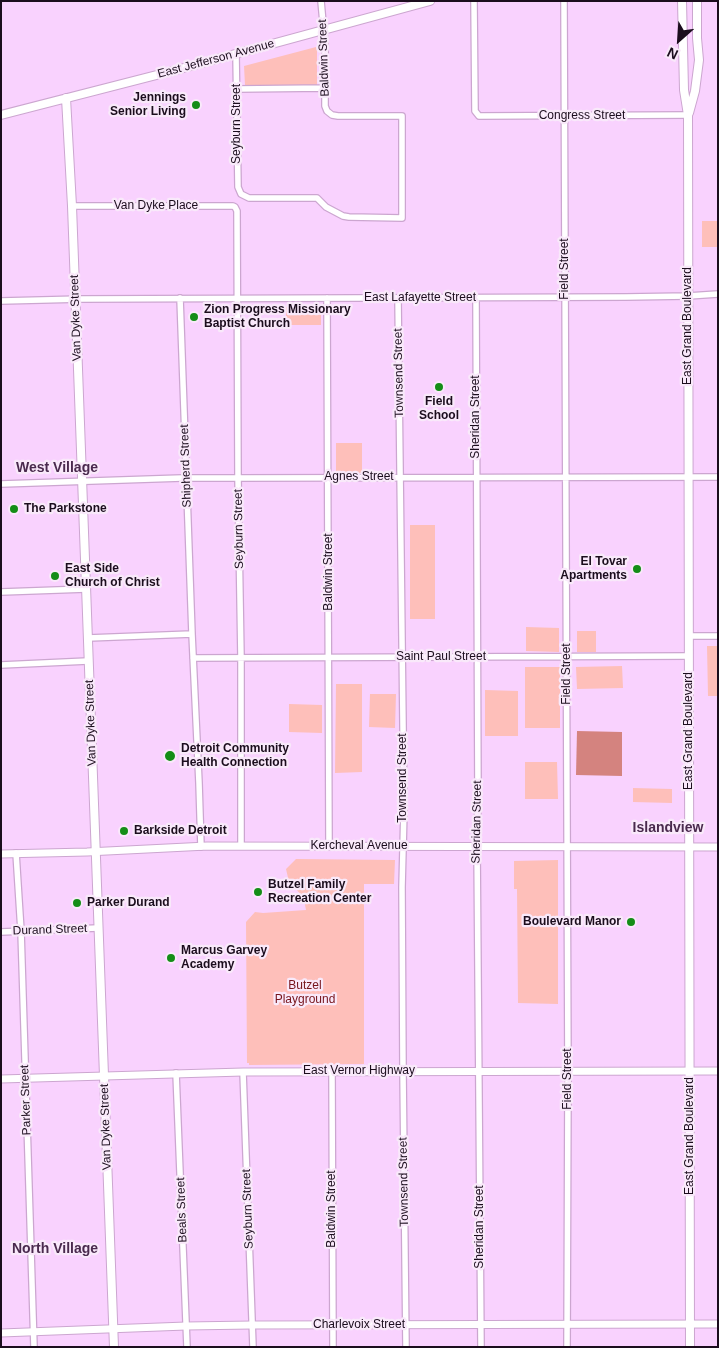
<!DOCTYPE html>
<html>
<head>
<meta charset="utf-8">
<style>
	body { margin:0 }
	#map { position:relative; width:719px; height:1348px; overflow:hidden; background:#f9d2fe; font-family:Arial,sans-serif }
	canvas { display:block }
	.frame { position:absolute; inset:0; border:2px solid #1b0d1d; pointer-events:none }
	.north { position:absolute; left:654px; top:15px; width:50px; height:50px; -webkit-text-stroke:4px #f9e9fa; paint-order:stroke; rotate:206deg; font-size:14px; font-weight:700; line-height:20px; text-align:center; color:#1b0d1d }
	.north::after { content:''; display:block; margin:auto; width:18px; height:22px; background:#1b0d1d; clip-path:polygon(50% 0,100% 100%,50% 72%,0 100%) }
</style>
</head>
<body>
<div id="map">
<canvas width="719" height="1348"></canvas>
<div class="frame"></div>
<div class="north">N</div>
</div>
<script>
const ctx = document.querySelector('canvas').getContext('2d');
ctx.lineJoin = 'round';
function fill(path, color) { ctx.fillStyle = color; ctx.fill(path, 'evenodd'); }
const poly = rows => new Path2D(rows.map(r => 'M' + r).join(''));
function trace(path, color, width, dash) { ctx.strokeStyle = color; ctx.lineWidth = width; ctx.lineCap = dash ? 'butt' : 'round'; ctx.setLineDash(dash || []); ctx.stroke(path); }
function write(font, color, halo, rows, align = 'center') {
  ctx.font = font + ' Arial,sans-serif'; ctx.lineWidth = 4.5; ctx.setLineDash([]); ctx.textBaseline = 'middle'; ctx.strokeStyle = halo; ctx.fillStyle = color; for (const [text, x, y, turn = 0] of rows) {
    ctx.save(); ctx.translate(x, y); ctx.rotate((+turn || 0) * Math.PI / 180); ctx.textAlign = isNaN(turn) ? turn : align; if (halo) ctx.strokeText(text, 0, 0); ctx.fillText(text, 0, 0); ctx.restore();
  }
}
fill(poly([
	[316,47,317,51,317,85,245,85,244,66],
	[702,221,718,221,718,247,702,247],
	[286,307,321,307,321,325,286,325],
	[336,443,362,443,362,473,336,473],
	[410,525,435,525,435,619,410,619],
	[526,627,559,628,559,652,526,651],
	[577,631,596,631,596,652,577,652],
	[707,646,718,646,718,696,708,696],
	[622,666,623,688,577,689,576,667],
	[525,667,560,667,560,728,525,728],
	[336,684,362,684,362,772,335,773],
	[485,690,518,691,518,736,485,736],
	[370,694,396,694,395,728,369,727],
	[289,704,322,705,322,733,289,732],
	[525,762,557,762,558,799,525,799],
	[633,788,672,789,672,803,633,802],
	[296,859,395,860,394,884,364,884,364,1064,249,1065,249,1063,247,1063,246,922,255,912,263,913,306,910,305,905,307,901,289,882,286,869],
	[558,860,558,1004,518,1003,517,889,514,889,514,861]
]), '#febfba');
fill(poly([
	[577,731,622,732,622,776,576,775]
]), '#d4837f');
const minor = poly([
	[474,1,475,111,479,116,688,115],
	[564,1,568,1078,567,1347],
	[236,54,238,187,241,194,249,198,317,198,326,207,343,216,349,217,402,218,402,116,338,116,332,115,327,111,325,106,325,45,321,1],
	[237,89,325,88],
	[72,206,233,206,235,207,237,211,238,478,241,658,241,846],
	[180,298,192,634,199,783,201,847],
	[327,298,329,846],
	[398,298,404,810,402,887,403,1071,406,1347],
	[476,298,478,799,477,846,481,1347],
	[1,301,82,299,626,297,688,296,718,294],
	[1,484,182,478,238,478,718,477],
	[1,592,86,589],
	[689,636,718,636],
	[88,638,192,634],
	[193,658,689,656],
	[1,665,88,661],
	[16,853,21,931,34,1347],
	[1,932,98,928],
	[332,1071,333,1347],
	[243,1072,253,1347],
	[176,1073,187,1347]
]);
const tertiary = poly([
	[1,854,87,852,207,846,718,847],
	[1,1079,243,1072,718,1071],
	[1,1333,186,1326,252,1325,718,1324]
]);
const secondary = poly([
	[682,1,684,90,688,115,690,1347],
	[66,98,72,206,114,1347],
	[689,113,695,91,699,60,697,38,697,1],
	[1,115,180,69,430,1]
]);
trace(minor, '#cca6d0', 8);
trace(tertiary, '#cca6d0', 9);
trace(secondary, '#cca6d0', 10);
trace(minor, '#fff', 5.5);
trace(tertiary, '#fff', 7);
trace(secondary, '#fff', 8);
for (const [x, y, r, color] of [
	[196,105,5,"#148d17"],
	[194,317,5,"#148d17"],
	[439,387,5,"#148d17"],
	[14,509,5,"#148d17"],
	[637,569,5,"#148d17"],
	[55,576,5,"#148d17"],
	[170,756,6,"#148d17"],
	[124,831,5,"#148d17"],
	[258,892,5,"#148d17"],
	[77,903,5,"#148d17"],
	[631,922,5,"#148d17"],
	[171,958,5,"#148d17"]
]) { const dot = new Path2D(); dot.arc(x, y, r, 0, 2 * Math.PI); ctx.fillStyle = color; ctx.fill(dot); trace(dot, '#f9e9fa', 2); }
write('12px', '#1b0d1d', '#f9e9fa', [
	["Baldwin Street",324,58,-92],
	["East Jefferson Avenue",216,59,-15],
	["Congress Street",582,116],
	["Seyburn Street",237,124,-90],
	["Van Dyke Place",156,206],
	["Field Street",565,269,-90],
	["East Lafayette Street",420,298],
	["Van Dyke Street",76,318,-92],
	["East Grand Boulevard",688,326,-90],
	["Townsend Street",399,373,-91],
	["Sheridan Street",476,417,-90],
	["Shipherd Street",186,466,-92],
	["Agnes Street",359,477],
	["Seyburn Street",239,529,-91],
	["Baldwin Street",329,572,-90],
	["Saint Paul Street",441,657],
	["Field Street",567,674,-90],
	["Van Dyke Street",91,723,-92],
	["East Grand Boulevard",689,731,-90],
	["Townsend Street",403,778,-90],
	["Sheridan Street",477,822,-89],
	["Kercheval Avenue",359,846],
	["Durand Street",50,930,-2],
	["East Vernor Highway",359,1071],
	["Field Street",568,1079,-90],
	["Parker Street",26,1100,-92],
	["Van Dyke Street",106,1127,-92],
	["East Grand Boulevard",690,1136,-90],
	["Townsend Street",404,1182,-91],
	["Seyburn Street",248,1209,-92],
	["Baldwin Street",332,1209,-90],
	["Beals Street",182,1210,-92],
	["Sheridan Street",480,1227,-90],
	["Charlevoix Street",359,1325]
]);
write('bold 12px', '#1b0d1d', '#f9e9fa', [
	["Jennings",186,98,"right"],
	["Senior Living",186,112,"right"],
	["Zion Progress Missionary",204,310],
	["Baptist Church",204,324],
	["Field",439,402,"center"],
	["School",439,416,"center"],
	["The Parkstone",24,509],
	["El Tovar",627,562,"right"],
	["Apartments",627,576,"right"],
	["East Side",65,569],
	["Church of Christ",65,583],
	["Detroit Community",181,749],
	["Health Connection",181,763],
	["Barkside Detroit",134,831],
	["Butzel Family",268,885],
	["Recreation Center",268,899],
	["Parker Durand",87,903],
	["Boulevard Manor",621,922,"right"],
	["Marcus Garvey",181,951],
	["Academy",181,965]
], 'left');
write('12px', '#76141c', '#f9e9fa', [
	["Butzel",305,986],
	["Playground",305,1000]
]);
write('bold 14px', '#4a2a4e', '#f9e9fa', [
	["West Village",57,468],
	["Islandview",668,828],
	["North Village",55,1249]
]);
</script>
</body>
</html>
